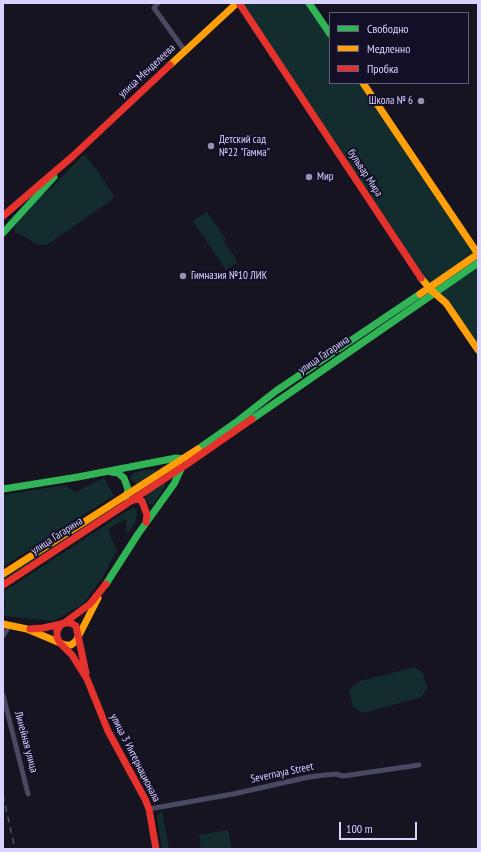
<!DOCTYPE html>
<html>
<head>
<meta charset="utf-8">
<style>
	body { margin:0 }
	#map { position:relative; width:481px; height:852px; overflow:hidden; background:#161421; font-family:"PT Sans Narrow",sans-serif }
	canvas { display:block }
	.frame { position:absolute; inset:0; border:4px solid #d9d4ff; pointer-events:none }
	.legend { position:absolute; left:329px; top:12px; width:140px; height:72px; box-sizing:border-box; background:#130f26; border:1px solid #625e7d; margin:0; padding:5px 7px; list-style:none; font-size:12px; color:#d9d4ff }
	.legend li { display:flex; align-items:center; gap:8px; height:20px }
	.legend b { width:20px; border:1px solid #625e7d }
	.scale { position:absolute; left:339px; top:822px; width:78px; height:18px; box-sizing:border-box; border:2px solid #d9d4ff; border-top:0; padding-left:5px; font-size:12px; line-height:14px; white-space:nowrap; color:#d9d4ff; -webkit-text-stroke:3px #130f26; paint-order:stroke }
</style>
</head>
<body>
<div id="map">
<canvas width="481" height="852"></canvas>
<div class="frame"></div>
<ul class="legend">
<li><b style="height:5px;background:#30b455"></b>Свободно</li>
<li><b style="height:5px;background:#ff9f0a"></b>Медленно</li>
<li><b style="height:5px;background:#e5322d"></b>Пробка</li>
</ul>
<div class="scale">100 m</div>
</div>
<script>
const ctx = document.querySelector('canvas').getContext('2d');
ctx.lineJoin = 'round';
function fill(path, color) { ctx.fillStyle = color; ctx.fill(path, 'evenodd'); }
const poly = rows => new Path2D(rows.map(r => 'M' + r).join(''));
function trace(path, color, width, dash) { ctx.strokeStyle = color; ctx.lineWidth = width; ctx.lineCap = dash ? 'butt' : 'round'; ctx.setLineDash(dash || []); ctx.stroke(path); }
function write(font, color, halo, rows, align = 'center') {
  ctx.font = font + ' "PT Sans Narrow",sans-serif'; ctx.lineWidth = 4; ctx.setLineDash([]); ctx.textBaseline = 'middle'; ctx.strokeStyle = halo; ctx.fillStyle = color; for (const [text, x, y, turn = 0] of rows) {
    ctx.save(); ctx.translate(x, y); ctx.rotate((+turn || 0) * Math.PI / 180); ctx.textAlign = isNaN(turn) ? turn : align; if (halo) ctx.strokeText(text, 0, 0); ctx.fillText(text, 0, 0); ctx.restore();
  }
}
fill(poly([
	[239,3,309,3,330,34,330,83,363,83,478,254,478,350,446,303,431,290],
	[83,155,87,157,102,178,113,194,113,199,47,245,39,245,15,232,15,226,39,197,52,187],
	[207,212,226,239,224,241,238,262,226,270,193,221],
	[152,469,156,470,158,472,139,485,136,484,131,479,131,475,136,472],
	[104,478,114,496,78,518,3,567,3,495,65,485,75,492],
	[163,483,165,484,165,487,153,504,149,504,146,499,147,493],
	[114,506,115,508,3,581,3,578],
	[133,507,137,510,136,522,127,534,126,519,109,528,111,538,117,550,102,578,83,604,53,621,3,616,3,608,7,606,3,598,3,592],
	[414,667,423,673,427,688,422,697,363,713,353,707,349,691,357,682],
	[162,811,169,849,162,849,157,818,157,815],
	[228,830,232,849,201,849,199,835]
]), '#132c2d');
trace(poly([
	[158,3,154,8,185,51],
	[3,636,9,626],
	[3,695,28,794],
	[149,809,233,794,309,777,325,775,336,774,343,776,419,765]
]), '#4a4962', 5);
trace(poly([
	[309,3,330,34],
	[3,233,54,177],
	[252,419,478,263],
	[198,449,239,420,276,391,420,294],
	[111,472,118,473,124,478,128,489,126,497],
	[3,489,78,477,176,458,184,459],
	[106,584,138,534,174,484,182,467]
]), '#30b455', 7);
trace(poly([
	[170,65,237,3],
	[363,83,478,254],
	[421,278,431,290,446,303,478,350],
	[420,294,478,254],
	[3,574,198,449],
	[3,624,27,629,65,645,71,645,76,641,98,598]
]), '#ff9f0a', 7);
trace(poly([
	[239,3,421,278],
	[3,216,73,156,170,65],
	[131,501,137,499,142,501,147,515,146,522],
	[106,584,90,604,60,626,57,631,57,637,60,643,72,655,87,679,108,731,145,799,149,809,156,849],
	[3,585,190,462,252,419],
	[30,629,43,628,66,623,71,623,76,626,86,673]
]), '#e5322d', 7);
trace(poly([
	[3,795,15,849]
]), '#43596b', 1.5, [6, 5]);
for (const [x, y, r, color] of [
	[421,101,4,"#9591b1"],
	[211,146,4,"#9591b1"],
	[309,177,4,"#9591b1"],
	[183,276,4,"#9591b1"]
]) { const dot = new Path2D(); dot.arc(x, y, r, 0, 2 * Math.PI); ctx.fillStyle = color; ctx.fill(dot); trace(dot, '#130f26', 1.5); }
write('11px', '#d9d4ff', '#130f26', [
	["улица Менделеева",147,71,-43],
	["бульвар Мира",365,173,57],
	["улица Гагарина",324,355,-34],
	["улица Гагарина",57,536,-33],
	["Линейная улица",26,742,75],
	["улица 3 Интернационала",135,758,63],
	["Severnaya Street",282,773,-12]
]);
write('11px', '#d9d4ff', '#130f26', [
	["Школа № 6",413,101,"right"],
	["Детский сад",219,140],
	["№22 \"Гамма\"",219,153],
	["Мир",317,177],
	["Гимназия №10 ЛИК",191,276]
], 'left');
</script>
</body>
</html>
